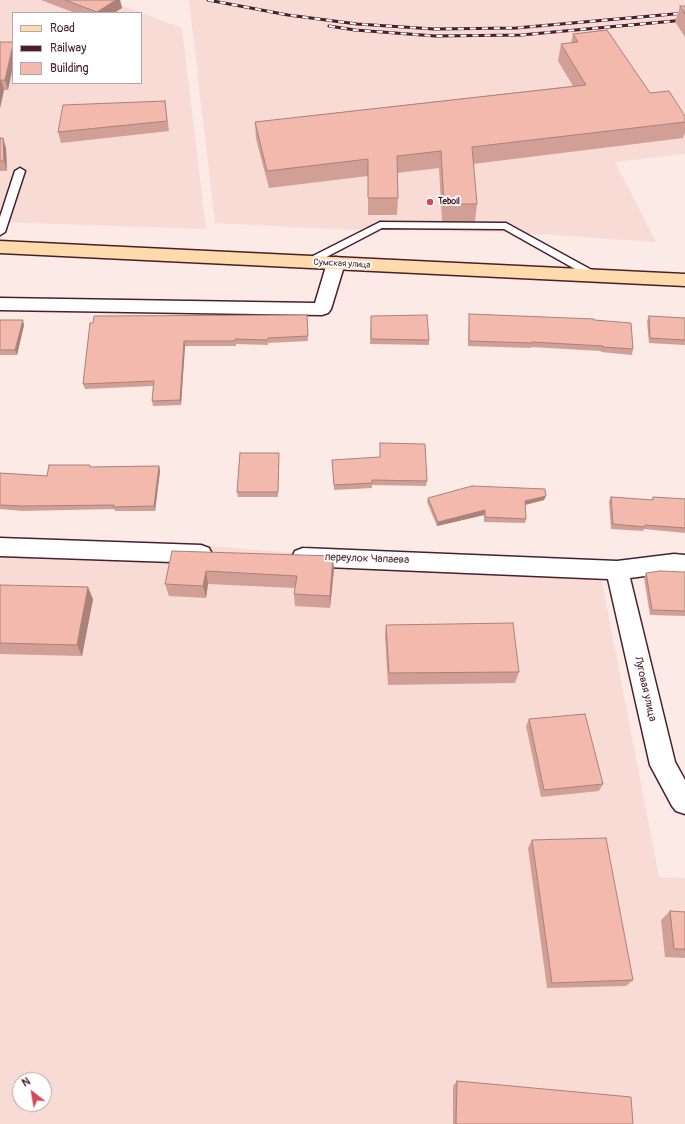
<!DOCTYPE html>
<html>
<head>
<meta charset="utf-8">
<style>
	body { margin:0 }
	#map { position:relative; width:685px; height:1124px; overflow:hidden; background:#fbeae6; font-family:Pangolin,sans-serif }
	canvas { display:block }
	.legend { position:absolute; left:12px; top:12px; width:130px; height:72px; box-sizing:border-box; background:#fff; border:1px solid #b7a5aa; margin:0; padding:5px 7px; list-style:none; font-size:12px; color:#4a1f2b }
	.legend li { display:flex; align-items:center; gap:8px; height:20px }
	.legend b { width:20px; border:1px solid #b7a5aa }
	.north { position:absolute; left:12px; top:1072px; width:40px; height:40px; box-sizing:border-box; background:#fff; border:1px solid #b7a5aa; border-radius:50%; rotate:329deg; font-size:11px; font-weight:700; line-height:16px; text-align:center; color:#4a1f2b }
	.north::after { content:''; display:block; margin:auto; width:14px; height:18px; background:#d1495b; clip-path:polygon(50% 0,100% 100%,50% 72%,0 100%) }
</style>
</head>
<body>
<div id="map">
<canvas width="685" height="1124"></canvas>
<ul class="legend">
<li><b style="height:5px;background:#fedbac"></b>Road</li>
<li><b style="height:5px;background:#4a1f2b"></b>Railway</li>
<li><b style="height:11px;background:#f3b9ad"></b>Building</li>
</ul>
<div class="north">N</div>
</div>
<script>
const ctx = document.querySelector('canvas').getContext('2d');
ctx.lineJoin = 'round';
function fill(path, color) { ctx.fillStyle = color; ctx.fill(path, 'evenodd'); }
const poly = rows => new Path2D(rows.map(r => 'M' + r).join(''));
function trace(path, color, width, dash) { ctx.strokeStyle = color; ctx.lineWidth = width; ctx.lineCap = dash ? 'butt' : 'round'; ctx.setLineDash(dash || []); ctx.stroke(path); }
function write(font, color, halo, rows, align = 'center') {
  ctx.font = font + ' Pangolin,sans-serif'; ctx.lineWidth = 3.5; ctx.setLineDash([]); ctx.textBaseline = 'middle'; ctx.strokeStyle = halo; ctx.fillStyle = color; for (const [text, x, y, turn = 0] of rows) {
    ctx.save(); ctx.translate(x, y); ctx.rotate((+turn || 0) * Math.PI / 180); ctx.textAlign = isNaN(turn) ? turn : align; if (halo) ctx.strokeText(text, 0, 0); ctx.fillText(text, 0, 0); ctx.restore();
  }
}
fill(poly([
	[0,0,107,0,182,28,206,229,0,222],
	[13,13,141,13,141,83,13,83],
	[189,0,685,0,685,154,615,162,656,242,524,233,335,229,215,223],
	[158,542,601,577,659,877,685,878,685,1124,0,1124,0,549],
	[20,1080,44,1080,44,1104,20,1104]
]), '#f9dbd5');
const service = poly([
	[20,168,25,171,5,232,0,235,0,217,15,171,20,168],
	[380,222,506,223,599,274,600,276,599,278,591,278,504,229,382,228,313,264,309,265,304,262,305,260,380,222]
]);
const minor = poly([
	[336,257,342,259,345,263,331,309,328,313,322,315,0,310,0,298,315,303,327,263,330,259,336,257],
	[0,538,201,545,209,548,212,554,209,560,201,563,0,556,0,538],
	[303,548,617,561,674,554,685,555,685,573,674,572,630,578,675,762,685,780,685,814,676,811,672,806,650,765,608,579,303,566,295,563,292,557,295,551,303,548]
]);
const primary = poly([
	[0,241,685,274,685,286,0,253,0,241]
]);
trace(service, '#4a1f2b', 3);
trace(minor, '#4a1f2b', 3);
trace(primary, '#4a1f2b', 3);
fill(service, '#fff');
fill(minor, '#fff');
fill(primary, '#fedbac');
const rail = poly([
	[208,0,288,15,357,24,434,29,516,28,685,13],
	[329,26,355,30,435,36,521,35,685,20]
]);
trace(rail, '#4a1f2b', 3);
trace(rail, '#fff', 2, [6]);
fill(poly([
	[41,0,120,0,122,8,114,13,75,13],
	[680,6,685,6,685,37,675,22],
	[573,34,650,93,685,116,685,133,683,138,473,164,477,204,475,221,442,221,439,168,397,173,398,198,397,215,368,215,368,176,269,188,256,139,255,122,573,86,558,61,561,44,571,43],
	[0,42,8,90,4,90,0,108],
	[165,101,169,131,61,143,58,132],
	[0,138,3,138,6,148,7,171,0,171],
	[469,314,594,320,633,349,632,355,601,352,601,351,531,347,531,348,468,346,469,320],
	[307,315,308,341,268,343,268,345,236,344,236,346,185,346,181,405,153,406,152,401,153,386,85,389,83,384,90,323],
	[371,316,429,340,429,345,370,344],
	[649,316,685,318,685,345,649,343,647,321],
	[0,320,24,325,17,355,0,355],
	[279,453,278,497,238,497,237,492],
	[332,460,427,481,426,486,372,485,372,488,334,490],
	[159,466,160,471,155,511,115,511,114,509,23,511,0,509,0,473,47,476,91,467],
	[546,496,544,500,525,505,526,519,525,523,484,522,484,515,437,526,427,502,428,498],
	[611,497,652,500,653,497,685,499,685,533,644,529,643,531,611,529,609,501],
	[172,551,334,569,330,608,295,606,294,594,295,588,208,584,206,598,169,596,165,584],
	[685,572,685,616,650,615,644,578,646,573],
	[0,585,93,599,82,656,0,654],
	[386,625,519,672,515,683,388,685,385,636],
	[529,719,603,784,599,791,541,797,526,726],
	[532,840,633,980,626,986,547,988,528,848],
	[670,911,685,912,685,958,665,957,661,920],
	[457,1081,633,1124,453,1124,453,1086]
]), '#d19f95');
fill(poly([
	[116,0,120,0,122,8,114,13,97,13,97,12],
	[13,45,13,67,8,90,5,80],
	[1,80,4,90,0,108,0,84],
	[3,138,6,148,7,171,4,161],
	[23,320,24,325,17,355,15,350],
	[184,341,185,346,181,405,180,400],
	[159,466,160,471,155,511,154,506],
	[546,496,544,500,524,505,525,501],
	[485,510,484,515,437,526,438,522],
	[333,556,334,569,330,608,330,596],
	[206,571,208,584,206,598,203,586],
	[88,587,93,599,82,656,77,645]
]), '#aa8279');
const building = poly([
	[65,0,116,0,97,12,65,0],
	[680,6,685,6,685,14,680,6],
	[607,30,650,93,669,91,685,116,685,122,472,147,477,204,444,204,441,151,397,156,398,198,368,198,368,159,267,171,255,122,586,85,561,44,578,42,573,34,607,30],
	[0,42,13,42,13,45,5,80,1,80,0,84,0,42],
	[165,101,167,121,58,132,63,105,165,101],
	[0,138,3,138,4,161,0,161,0,138],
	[469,314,594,319,594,320,631,323,633,349,603,347,603,346,532,342,532,343,469,341,469,314],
	[307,315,308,336,268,338,267,340,235,339,235,341,184,341,180,400,152,401,154,381,83,384,90,323,93,323,94,316,307,315],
	[427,315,429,340,371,339,371,316,427,315],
	[649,316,685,318,685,340,650,338,649,316],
	[0,320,23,320,15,350,0,350,0,320],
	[380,443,425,444,427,481,372,480,372,483,334,485,332,460,380,457,380,443],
	[240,453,279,453,278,492,237,492,240,453],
	[49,465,90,465,90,467,159,466,154,506,113,507,114,505,21,506,0,505,0,473,47,476,49,465],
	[472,486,545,489,546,496,525,501,526,519,485,517,485,510,438,522,428,498,472,486],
	[611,497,653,500,653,497,685,499,685,528,645,525,645,527,613,524,611,497],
	[172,551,333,556,330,596,294,594,297,576,206,571,203,586,165,584,172,551],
	[660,571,685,572,685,611,652,610,646,573,660,571],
	[0,585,88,587,77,645,0,643,0,585],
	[513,623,519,672,389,673,386,625,513,623],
	[585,714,603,784,544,790,529,719,585,714],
	[606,838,633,980,552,983,532,840,606,838],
	[670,911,685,912,685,949,674,949,670,911],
	[457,1081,631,1097,633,1124,456,1124,457,1081]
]);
fill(building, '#f3b9ad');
trace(building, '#aa8279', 1);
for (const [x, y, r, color] of [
	[430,202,4,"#d1495b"]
]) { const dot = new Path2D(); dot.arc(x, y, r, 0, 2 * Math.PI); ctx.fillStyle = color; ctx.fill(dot); trace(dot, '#fff', 1.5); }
write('bold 9px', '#4a1f2b', '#fff', [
	["Teboil",438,202]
], 'left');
write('9px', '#4a1f2b', '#fff', [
	["Сумская улица",342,264,3]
]);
write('11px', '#4a1f2b', '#fff', [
	["переулок Чапаева",367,559,2],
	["Луговая улица",645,689,77]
]);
</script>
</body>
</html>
